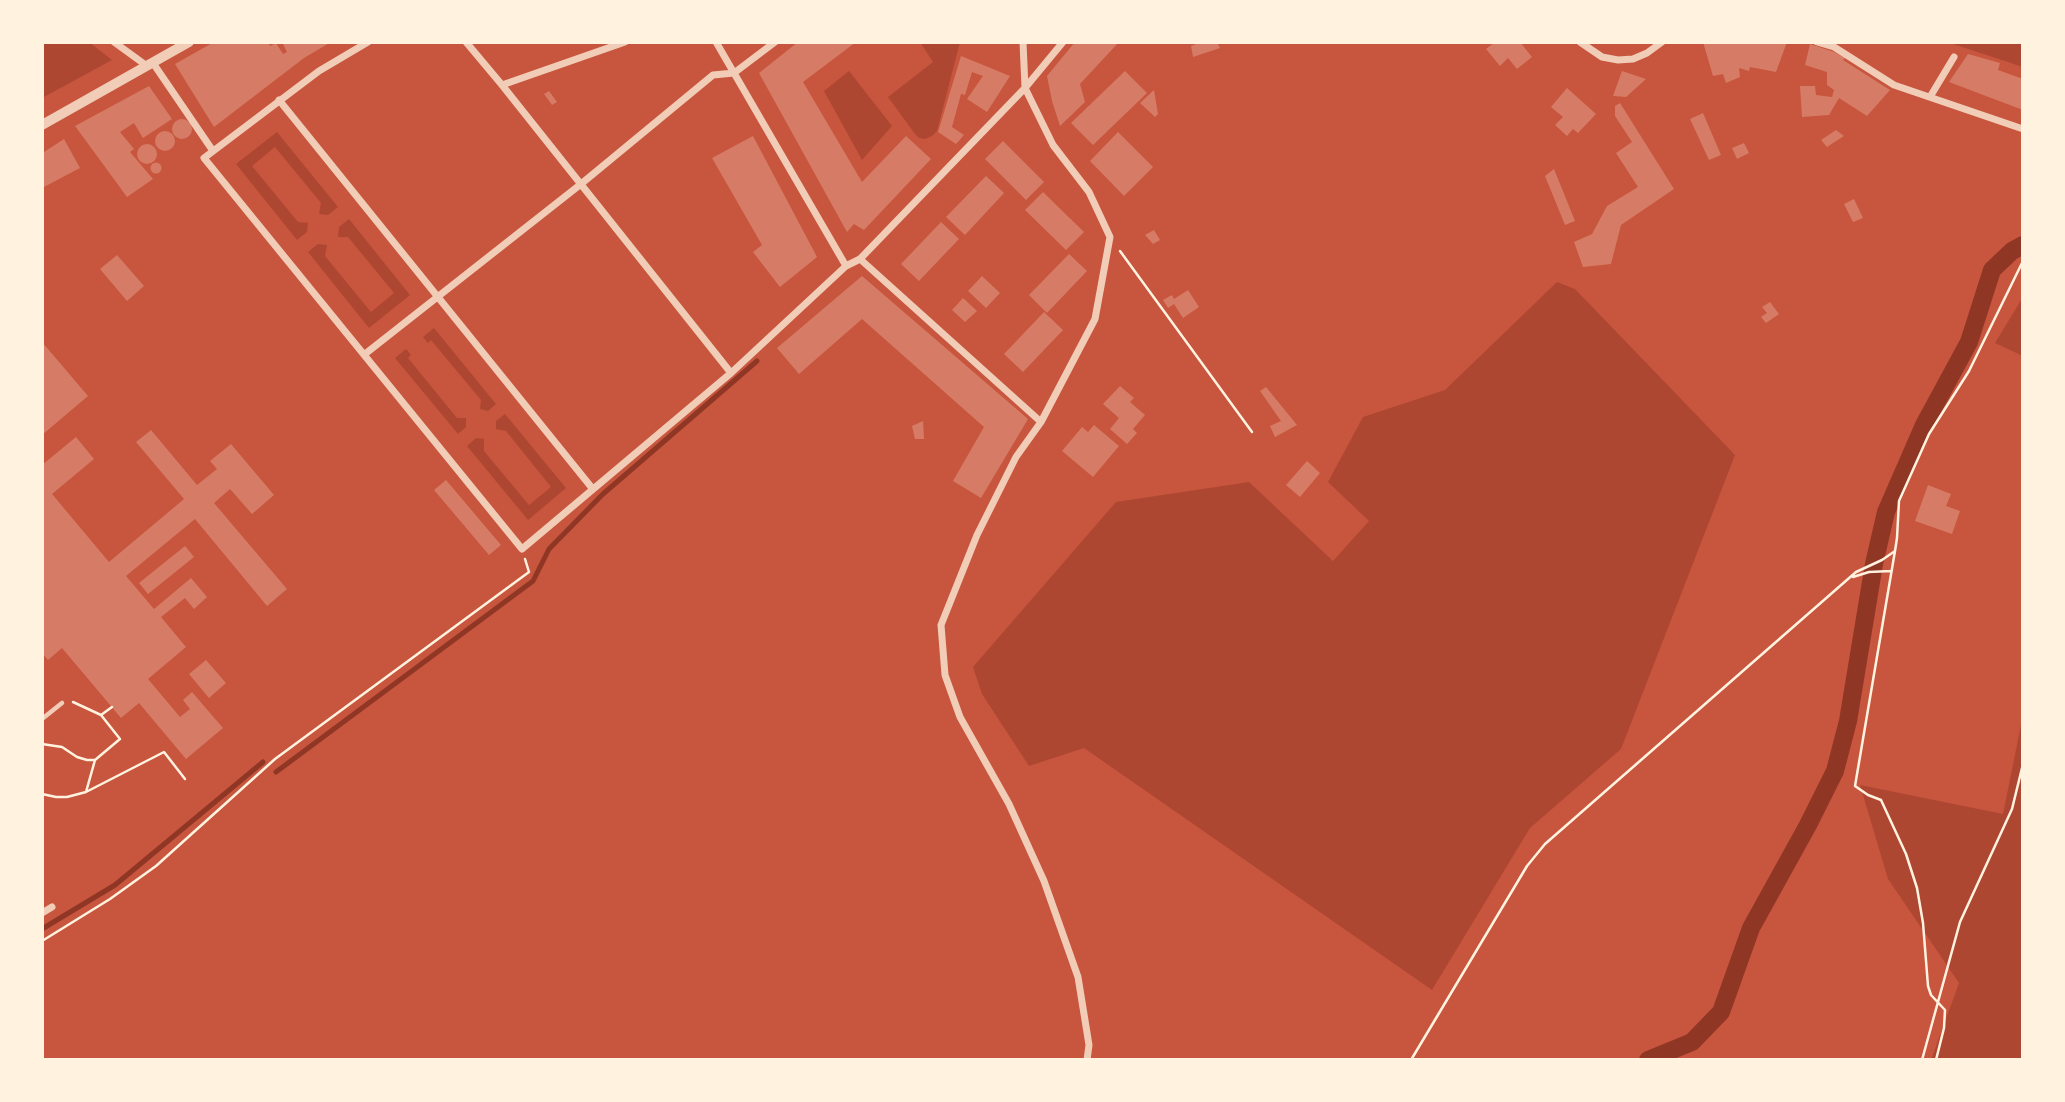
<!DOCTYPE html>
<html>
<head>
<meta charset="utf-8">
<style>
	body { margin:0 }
	#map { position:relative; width:2065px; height:1102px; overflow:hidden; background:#c8553d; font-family:"Roboto Condensed",sans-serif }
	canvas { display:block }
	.frame { position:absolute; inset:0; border:44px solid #fff3e0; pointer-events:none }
</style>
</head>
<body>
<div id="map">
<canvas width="2065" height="1102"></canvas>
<div class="frame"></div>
</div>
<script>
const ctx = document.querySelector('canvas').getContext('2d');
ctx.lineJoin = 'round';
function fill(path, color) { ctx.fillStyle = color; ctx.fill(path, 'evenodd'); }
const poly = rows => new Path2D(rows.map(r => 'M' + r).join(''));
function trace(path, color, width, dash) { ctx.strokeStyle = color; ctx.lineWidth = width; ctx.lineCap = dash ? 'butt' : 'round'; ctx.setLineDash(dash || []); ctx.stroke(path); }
fill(poly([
	[42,42,89,42,112,60,42,98],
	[920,42,960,42,937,131,932,136,925,139,919,138,915,134,888,97,933,62],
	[1947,42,2023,42,2023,67],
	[849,71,892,126,862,160,824,91],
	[277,132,338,207,328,215,319,214,321,203,275,147,252,166,298,222,308,223,307,232,297,240,236,164],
	[349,219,410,295,369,328,308,252,318,244,327,245,325,256,371,312,394,293,348,237,338,237,339,227],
	[1557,282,1575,289,1735,455,1621,749,1530,828,1432,990,1084,748,1029,766,982,694,973,667,1116,502,1249,482,1333,561,1369,521,1328,482,1363,417,1445,390],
	[2023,297,2023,356,1995,343],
	[434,328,496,404,488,411,480,409,481,400,431,340,428,343,423,337],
	[406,349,411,355,408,358,457,418,466,418,466,427,458,434,395,358],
	[505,414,566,488,528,520,467,446,476,438,484,439,484,451,529,505,551,487,506,431,496,429,496,421],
	[2023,715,2023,1060,1931,1060,1959,983,1888,879,1860,785,2003,814]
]), '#ae4732');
trace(poly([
	[276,772,533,581,549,549,603,494,757,361],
	[42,929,115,885,263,762]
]), '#8f3625', 5);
trace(poly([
	[1648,1060,1692,1042,1721,1012,1751,928,1808,825,1835,771,1848,721,1874,564,1886,512,1924,425,1969,342,1992,270,2012,251,2023,245]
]), '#8f3625', 18);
fill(poly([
	[214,42,268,42,270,46,276,43,283,54,287,52,282,42,331,42,304,58,214,127,175,64],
	[798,42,856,42,803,82,862,182,906,136,931,159,864,230,854,224,847,232,759,73],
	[1075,42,1119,42,1080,84,1085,102,1060,126,1052,101,1047,76],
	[1201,42,1217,42,1220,48,1193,57,1191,46],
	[1495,42,1520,42,1532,57,1517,69,1508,58,1500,66,1486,49],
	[1703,42,1787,42,1776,72,1750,67,1749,71,1739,68,1740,77,1726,83,1723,74,1713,76],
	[1810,44,1834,52,1845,58,1843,60,1890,90,1867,116,1839,98,1829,115,1802,117,1800,86,1815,86,1816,95,1832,97,1834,90,1827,85,1827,72,1805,65],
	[1968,54,2000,63,1998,70,2023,79,2023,110,1949,82],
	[961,56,1010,76,987,112,967,99,983,76,972,72,965,95,961,94,952,127,964,135,956,144,938,132],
	[1125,71,1147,93,1093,145,1071,123],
	[1622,71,1646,79,1626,97,1613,96],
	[149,86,172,119,143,138,134,123,120,132,134,149,130,152,153,179,127,197,75,126],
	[1567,88,1596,114,1578,133,1573,129,1567,136,1555,125,1563,117,1551,107],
	[1154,90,1158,114,1155,117,1140,103],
	[549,91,557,102,552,105,544,94],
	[1620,103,1674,189,1621,225,1611,264,1583,267,1574,242,1592,234,1607,206,1638,187,1616,153,1632,142,1615,116,1615,106],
	[1703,113,1721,155,1709,160,1690,119],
	'172 129a10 10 0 1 1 20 0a10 10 0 1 1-20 0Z',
	[1836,130,1844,136,1827,147,1821,140],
	'155 141a10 10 0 1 1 20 0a10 10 0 1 1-20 0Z',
	[1118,132,1153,167,1124,196,1090,161],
	[753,136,817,257,780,287,753,252,762,245,712,158],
	[64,139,80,168,42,188,42,148,44,152],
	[1003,141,1044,182,1026,200,985,159],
	[1744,143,1749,153,1737,159,1732,148],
	'137 154a10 10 0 1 1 20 0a10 10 0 1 1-20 0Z',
	'150.5 168a5.5 5.5 0 1 1 11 0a5.5 5.5 0 1 1-11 0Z',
	[1554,169,1575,221,1565,225,1545,176],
	[986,176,1004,193,965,235,946,217],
	[1043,192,1084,232,1066,250,1025,210],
	[1854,199,1863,218,1853,222,1844,204],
	[941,222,959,239,919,281,901,264],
	[1154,230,1160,240,1153,244,1145,235],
	[1069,254,1087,271,1047,313,1029,295],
	[117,255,144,286,127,301,100,269],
	[862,276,1028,419,981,498,953,481,984,427,862,319,799,374,777,348],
	[982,276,1000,293,986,308,968,291],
	[1188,290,1199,307,1183,318,1174,304,1168,308,1163,300,1172,295,1174,299],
	[963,298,977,311,965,322,952,310],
	[1770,302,1779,314,1766,323,1761,317,1767,313,1762,307],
	[1044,312,1063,330,1023,372,1004,354],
	[42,342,88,396,42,435],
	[1120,386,1134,398,1130,402,1145,415,1133,429,1137,433,1127,444,1110,429,1119,418,1103,404],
	[1266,387,1297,425,1275,437,1270,426,1281,421,1260,391],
	[923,421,924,439,915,439,912,426],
	[1094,425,1119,446,1093,477,1062,451,1082,427,1088,432],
	[151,430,197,485,217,469,210,461,231,444,274,495,252,514,230,489,214,503,287,589,267,606,195,519,126,576,154,609,191,578,207,597,194,609,185,598,161,617,186,647,148,679,180,717,190,709,183,700,192,692,223,728,186,759,139,703,121,718,62,648,48,660,42,653,42,465,76,437,94,459,52,494,109,562,184,499,136,442],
	[1307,461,1320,473,1300,497,1286,485],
	[446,480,501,545,489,555,434,490],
	[1928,485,1951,494,1946,506,1960,511,1952,534,1915,521],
	[185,546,194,557,148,594,139,583],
	[206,660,226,683,209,698,189,674]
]), '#d67c66');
trace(poly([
	[1120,251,1252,432],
	[1895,551,1855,786,1868,795,1881,800,1906,854,1917,888,1923,923,1928,986,1931,995,1945,1010,1944,1028,1936,1060],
	[1853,577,1869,572,1891,571],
	[73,702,101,715,112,707],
	[42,744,62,747,77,757,87,760,95,760],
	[42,766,42,777],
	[86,792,95,760,120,739,101,715],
	[42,794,56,797,67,797,86,792,164,752,185,779],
	[42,941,110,899,156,866,275,759,529,572,525,559],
	[1411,1060,1527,866,1545,844,1856,572,1882,560,1895,551,1897,538,1899,501,1929,434,1969,371,2023,261],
	[1922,1060,1960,922,2012,809,2023,764]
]), '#fff3e0', 2.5);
trace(poly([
	[42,719,62,703]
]), '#f1ccb7', 4.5);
trace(poly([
	[114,42,147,66],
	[368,42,319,71,204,158,522,549,731,373,846,266,860,259,1025,88,1063,42],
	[466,42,502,85,731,373],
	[716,42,846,266],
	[1023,42,1025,88,1053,145,1089,192,1110,237,1095,319,1041,422,1016,457,977,535,941,625,945,675,960,717,1009,804,1044,881,1078,977,1089,1045,1087,1060],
	[1580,42,1602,57,1618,60,1633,59,1647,53,1662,42],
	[1817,42,1834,47,1894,85,2023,129],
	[153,63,213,151],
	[502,85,625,42],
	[1930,97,1954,57],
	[279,100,592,488],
	[860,259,1041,422],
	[365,354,581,184,713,75,734,73,775,42],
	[42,913,52,907]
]), '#f1ccb7', 7);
trace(poly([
	[42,125,189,42]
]), '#f1ccb7', 10);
</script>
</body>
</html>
